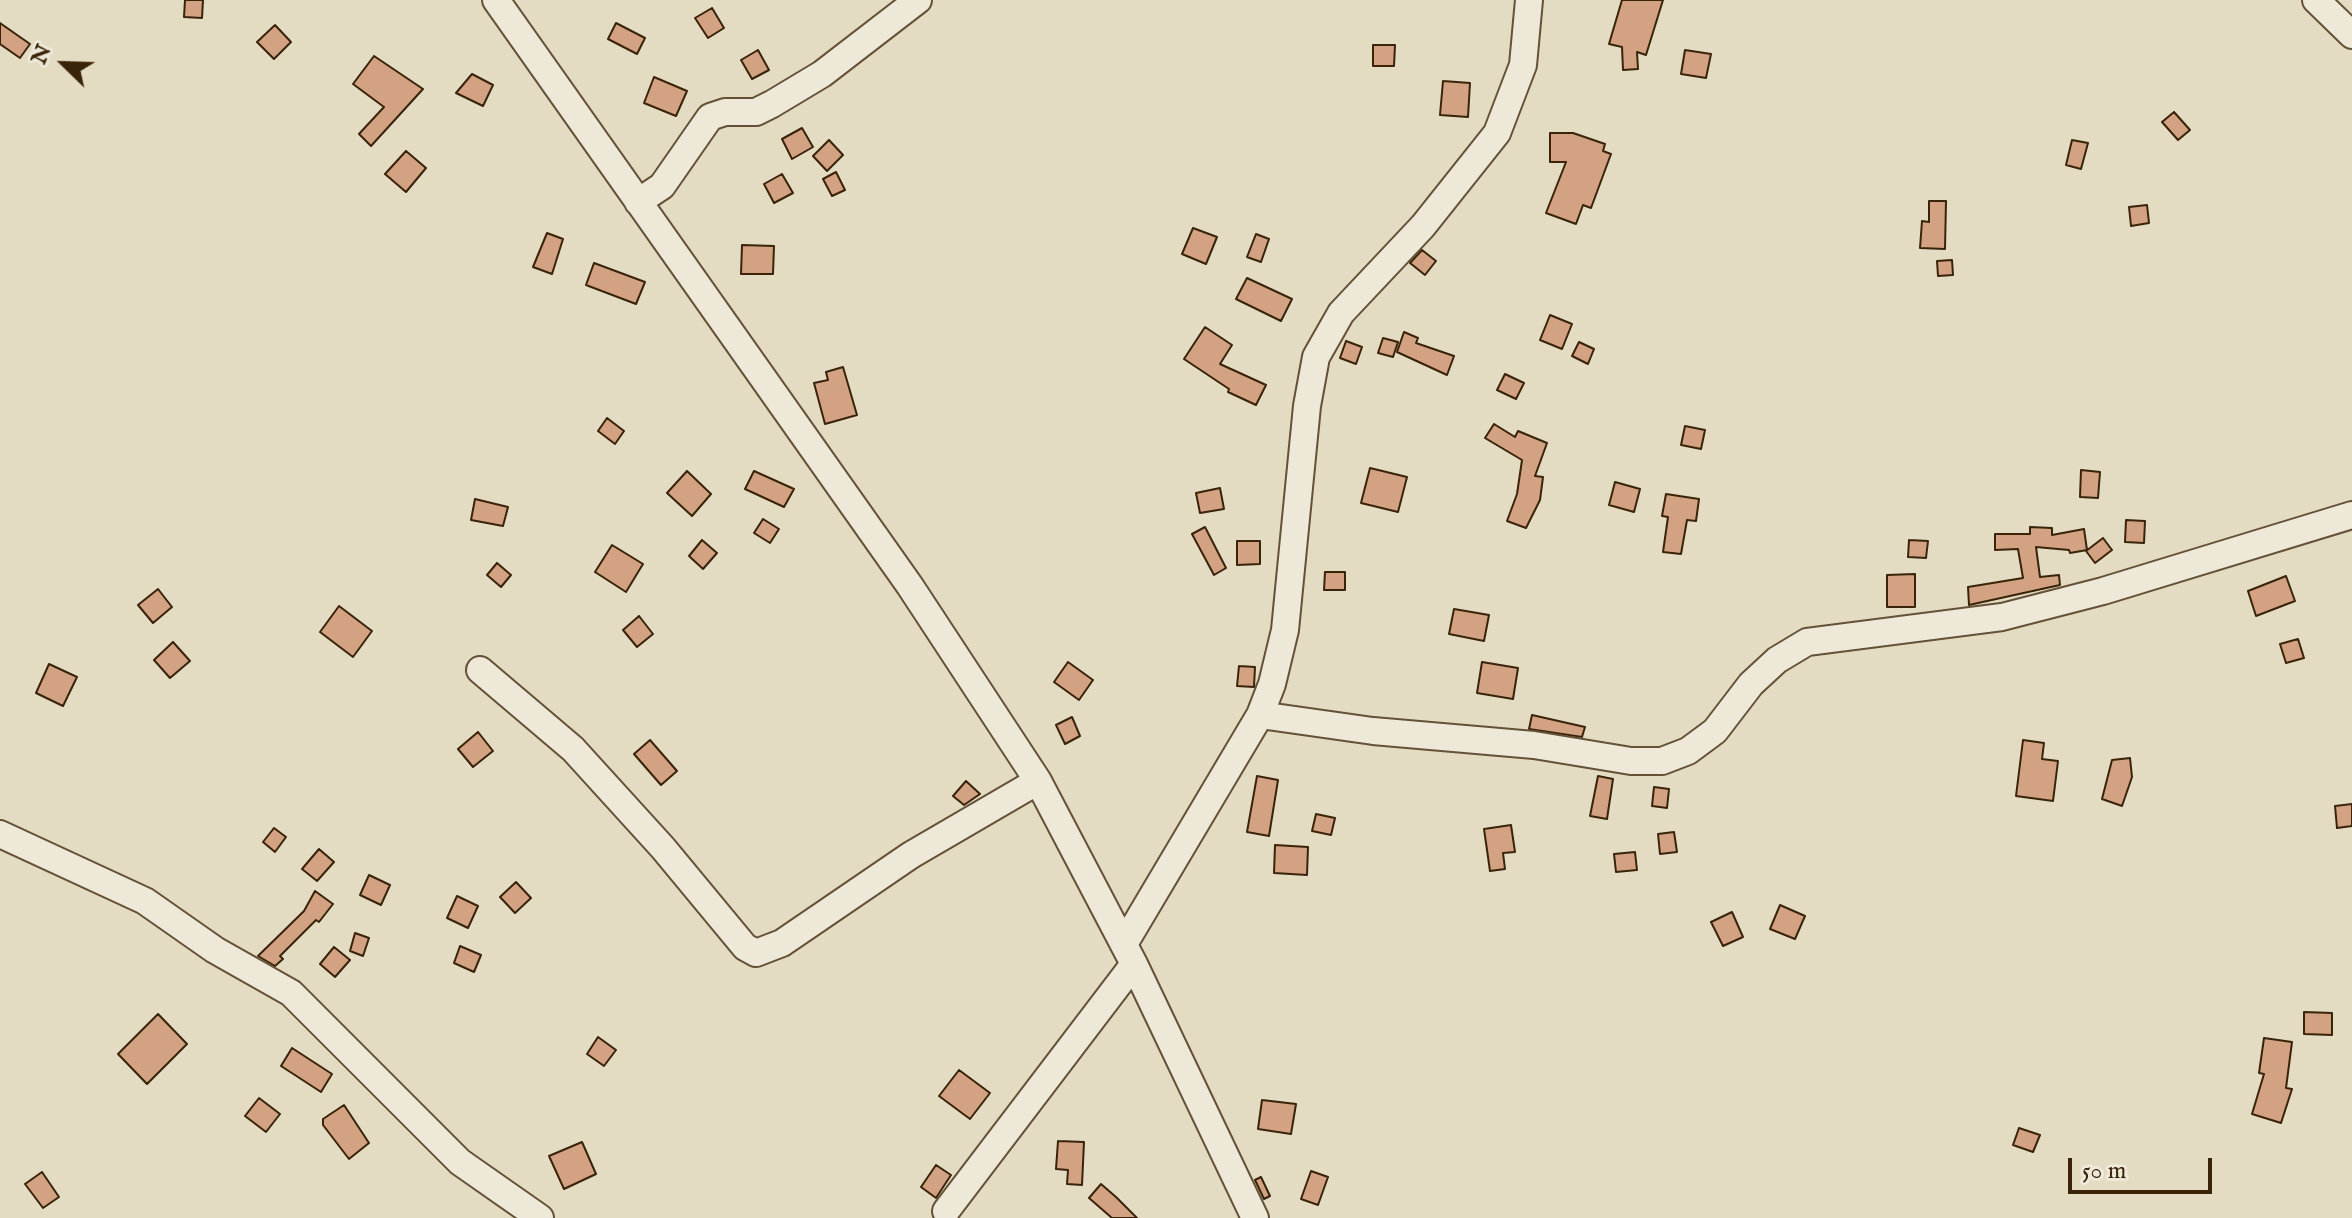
<!DOCTYPE html>
<html>
<head>
<meta charset="utf-8">
<style>
	body { margin:0 }
	#map { position:relative; width:2352px; height:1218px; overflow:hidden; background:#e3dcc2; font-family:"IM FELL English",serif }
	canvas { display:block }
	.north { position:absolute; left:24px; top:24px; width:80px; height:80px; -webkit-text-stroke:6px #ede8d7; paint-order:stroke; rotate:293deg; font-size:22px; font-weight:700; line-height:32px; text-align:center; color:#392309 }
	.north::after { content:''; display:block; margin:auto; width:28px; height:36px; background:#392309; clip-path:polygon(50% 0,100% 100%,50% 72%,0 100%) }
	.scale { position:absolute; left:2068px; top:1158px; width:144px; height:36px; box-sizing:border-box; border:4px solid #392309; border-top:0; padding-left:10px; font-size:24px; line-height:28px; white-space:nowrap; color:#392309; -webkit-text-stroke:6px #ede8d7; paint-order:stroke }
</style>
</head>
<body>
<div id="map">
<canvas width="2352" height="1218"></canvas>
<div class="north">N</div>
<div class="scale">50 m</div>
</div>
<script>
const ctx = document.querySelector('canvas').getContext('2d');
ctx.lineJoin = 'round';
function fill(path, color) { ctx.fillStyle = color; ctx.fill(path, 'evenodd'); }
const poly = rows => new Path2D(rows.map(r => 'M' + r).join(''));
function trace(path, color, width, dash) { ctx.strokeStyle = color; ctx.lineWidth = width; ctx.lineCap = dash ? 'butt' : 'round'; ctx.setLineDash(dash || []); ctx.stroke(path); }
const building = poly([
	[185,0,203,0,202,18,184,17,185,0],
	[1622,0,1663,0,1646,55,1637,52,1638,69,1623,70,1622,47,1609,44,1622,0],
	[712,8,724,28,708,38,695,18,712,8],
	[0,23,30,44,20,58,0,44,0,23],
	[616,23,645,38,637,54,608,39,616,23],
	[275,25,291,42,274,59,257,42,275,25],
	[1373,45,1395,45,1394,66,1373,66,1373,45],
	[758,50,769,70,752,79,741,60,758,50],
	[1685,50,1711,54,1706,78,1681,74,1685,50],
	[374,56,423,89,371,146,359,134,384,107,353,84,374,56],
	[472,74,493,85,483,106,456,93,472,74],
	[654,77,687,91,676,116,644,103,654,77],
	[1443,81,1470,83,1468,117,1440,115,1443,81],
	[2174,112,2190,130,2178,140,2162,122,2174,112],
	[802,128,813,147,792,159,782,139,802,128],
	[1550,133,1573,133,1605,144,1603,151,1611,154,1591,208,1583,205,1576,224,1546,213,1566,162,1550,162,1550,133],
	[829,140,843,155,827,171,813,156,829,140],
	[2072,140,2088,143,2081,169,2066,165,2072,140],
	[406,151,426,168,406,192,385,174,406,151],
	[836,172,845,190,832,196,823,179,836,172],
	[782,174,793,193,774,203,764,184,782,174],
	[1929,201,1946,201,1945,249,1920,248,1922,221,1929,222,1929,201],
	[2147,205,2149,223,2131,226,2129,207,2147,205],
	[1193,228,1217,237,1206,264,1182,254,1193,228],
	[547,233,563,239,552,274,533,267,547,233],
	[1256,234,1269,239,1261,262,1247,257,1256,234],
	[742,245,774,246,773,274,741,274,742,245],
	[1422,250,1436,261,1425,275,1410,263,1422,250],
	[1952,260,1953,275,1938,276,1937,261,1952,260],
	[594,263,645,282,636,304,586,285,594,263],
	[1247,278,1292,299,1281,321,1236,299,1247,278],
	[1550,315,1572,324,1562,349,1540,340,1550,315],
	[1205,327,1232,345,1220,364,1266,385,1256,405,1228,392,1229,389,1184,359,1205,327],
	[1404,332,1418,338,1416,343,1454,356,1447,375,1397,352,1404,332],
	[1383,338,1398,342,1393,357,1378,353,1383,338],
	[1346,341,1362,347,1356,364,1340,358,1346,341],
	[1579,342,1594,349,1588,364,1572,356,1579,342],
	[843,367,857,415,825,424,814,383,828,380,826,372,843,367],
	[1505,374,1524,383,1516,399,1497,390,1505,374],
	[607,418,624,431,615,444,598,431,607,418],
	[1494,424,1515,437,1518,431,1547,443,1535,476,1543,477,1540,500,1526,528,1507,521,1517,494,1522,460,1485,438,1494,424],
	[1685,426,1705,430,1701,449,1681,445,1685,426],
	[1370,468,1407,477,1398,512,1361,503,1370,468],
	[2081,470,2100,472,2098,498,2080,497,2081,470],
	[687,471,711,494,692,516,667,493,687,471],
	[754,471,794,489,784,507,745,489,754,471],
	[1615,482,1640,489,1634,512,1609,505,1615,482],
	[1220,488,1224,509,1200,513,1196,493,1220,488],
	[1666,494,1699,499,1696,521,1687,520,1681,554,1663,552,1668,517,1662,516,1666,494],
	[475,499,508,507,503,526,471,520,475,499],
	[763,519,779,529,770,543,754,533,763,519],
	[2126,520,2145,521,2144,543,2125,542,2126,520],
	[1205,527,1226,568,1214,575,1192,534,1205,527],
	[2030,527,2052,528,2052,535,2084,529,2087,550,2070,553,2069,550,2036,547,2040,577,2059,575,2060,585,1969,605,1968,587,2023,578,2018,549,1995,550,1995,534,2030,534,2030,527],
	[2103,538,2112,550,2095,563,2086,551,2103,538],
	[702,540,717,553,703,569,689,556,702,540],
	[1909,540,1928,541,1926,558,1908,557,1909,540],
	[1237,541,1260,541,1260,564,1237,565,1237,541],
	[612,545,643,564,626,592,595,572,612,545],
	[497,563,511,575,501,587,487,575,497,563],
	[1325,572,1345,572,1345,590,1324,590,1325,572],
	[1915,574,1915,607,1887,607,1887,575,1915,574],
	[2286,576,2295,601,2256,616,2248,591,2286,576],
	[158,589,172,607,153,623,138,605,158,589],
	[339,606,372,631,353,657,320,632,339,606],
	[1454,609,1489,615,1484,641,1449,634,1454,609],
	[639,616,653,634,637,647,623,630,639,616],
	[2298,639,2304,658,2286,663,2280,644,2298,639],
	[173,642,190,661,170,678,154,660,173,642],
	[1068,662,1093,680,1079,700,1054,682,1068,662],
	[1482,662,1518,668,1513,699,1477,693,1482,662],
	[49,664,77,677,63,706,36,693,49,664],
	[1239,666,1255,667,1254,687,1237,686,1239,666],
	[1532,715,1585,727,1582,737,1529,729,1532,715],
	[1072,717,1080,736,1065,744,1056,725,1072,717],
	[478,732,493,751,473,767,458,749,478,732],
	[650,740,677,771,661,785,634,754,650,740],
	[2023,740,2044,743,2042,759,2058,761,2053,801,2016,796,2023,740],
	[2130,758,2132,777,2122,806,2102,799,2112,760,2130,758],
	[1257,776,1278,780,1269,836,1247,832,1257,776],
	[1598,776,1613,779,1607,819,1590,816,1598,776],
	[966,781,980,794,964,805,953,796,966,781],
	[1654,787,1669,789,1667,808,1652,806,1654,787],
	[2352,804,2352,826,2337,828,2335,806,2352,804],
	[1316,814,1335,818,1331,835,1312,831,1316,814],
	[1511,825,1515,852,1503,853,1505,869,1490,871,1484,829,1511,825],
	[274,828,286,837,275,852,263,842,274,828],
	[1674,832,1677,852,1660,854,1658,834,1674,832],
	[1275,845,1308,847,1307,875,1274,873,1275,845],
	[319,849,334,862,317,881,302,869,319,849],
	[1635,852,1637,870,1616,872,1614,854,1635,852],
	[369,875,390,885,381,905,360,895,369,875],
	[516,882,531,898,515,913,500,897,516,882],
	[315,891,333,904,319,922,316,920,280,956,283,959,275,966,258,956,304,911,315,891],
	[457,896,478,906,468,928,447,918,457,896],
	[1780,905,1805,916,1795,939,1770,929,1780,905],
	[1732,912,1743,937,1723,946,1711,922,1732,912],
	[355,933,369,938,363,956,350,951,355,933],
	[460,946,481,955,474,972,454,963,460,946],
	[334,947,350,960,335,977,320,964,334,947],
	[2304,1012,2332,1013,2332,1035,2304,1034,2304,1012],
	[158,1014,187,1044,147,1084,118,1054,158,1014],
	[598,1037,616,1050,604,1066,587,1054,598,1037],
	[2264,1038,2292,1042,2286,1088,2292,1089,2281,1123,2252,1114,2264,1074,2259,1073,2264,1038],
	[292,1048,332,1074,321,1092,281,1066,292,1048],
	[959,1070,990,1093,970,1119,939,1096,959,1070],
	[259,1098,280,1114,266,1132,245,1116,259,1098],
	[1262,1100,1296,1104,1291,1134,1258,1129,1262,1100],
	[344,1105,369,1143,349,1159,323,1125,323,1119,344,1105],
	[2019,1128,2040,1135,2033,1152,2013,1145,2019,1128],
	[1058,1141,1084,1142,1082,1185,1067,1184,1068,1170,1056,1169,1058,1141],
	[582,1142,596,1174,564,1189,549,1156,582,1142],
	[936,1165,951,1175,936,1198,921,1187,936,1165],
	[1311,1171,1328,1177,1318,1205,1301,1199,1311,1171],
	[42,1172,59,1197,43,1208,25,1184,42,1172],
	[1261,1177,1270,1196,1264,1199,1255,1180,1261,1177],
	[1101,1184,1116,1197,1137,1218,1112,1218,1089,1198,1101,1184]
]);
fill(building, '#d2a283');
trace(building, '#392309', 2);
const minor = poly([
	[496,0,910,586,1038,781,1134,964,1255,1218],
	[2316,0,2352,35],
	[638,202,662,186,710,117,725,112,756,112,772,104,822,74,918,0],
	[480,670,573,749,663,848,745,947,756,953,782,943,911,855,1038,781],
	[1260,715,1373,731,1534,745,1631,761,1662,761,1688,751,1715,731,1751,684,1777,660,1807,642,2002,617,2103,591,2352,515],
	[0,834,145,901,215,950,291,993,460,1162,540,1218],
	[1124,944,1260,715,1272,684,1285,630,1307,406,1316,357,1341,313,1423,226,1497,133,1523,65,1529,0],
	[946,1211,1134,964]
]);
trace(minor, '#645137', 30);
trace(minor, '#ede8d7', 26);
</script>
</body>
</html>
